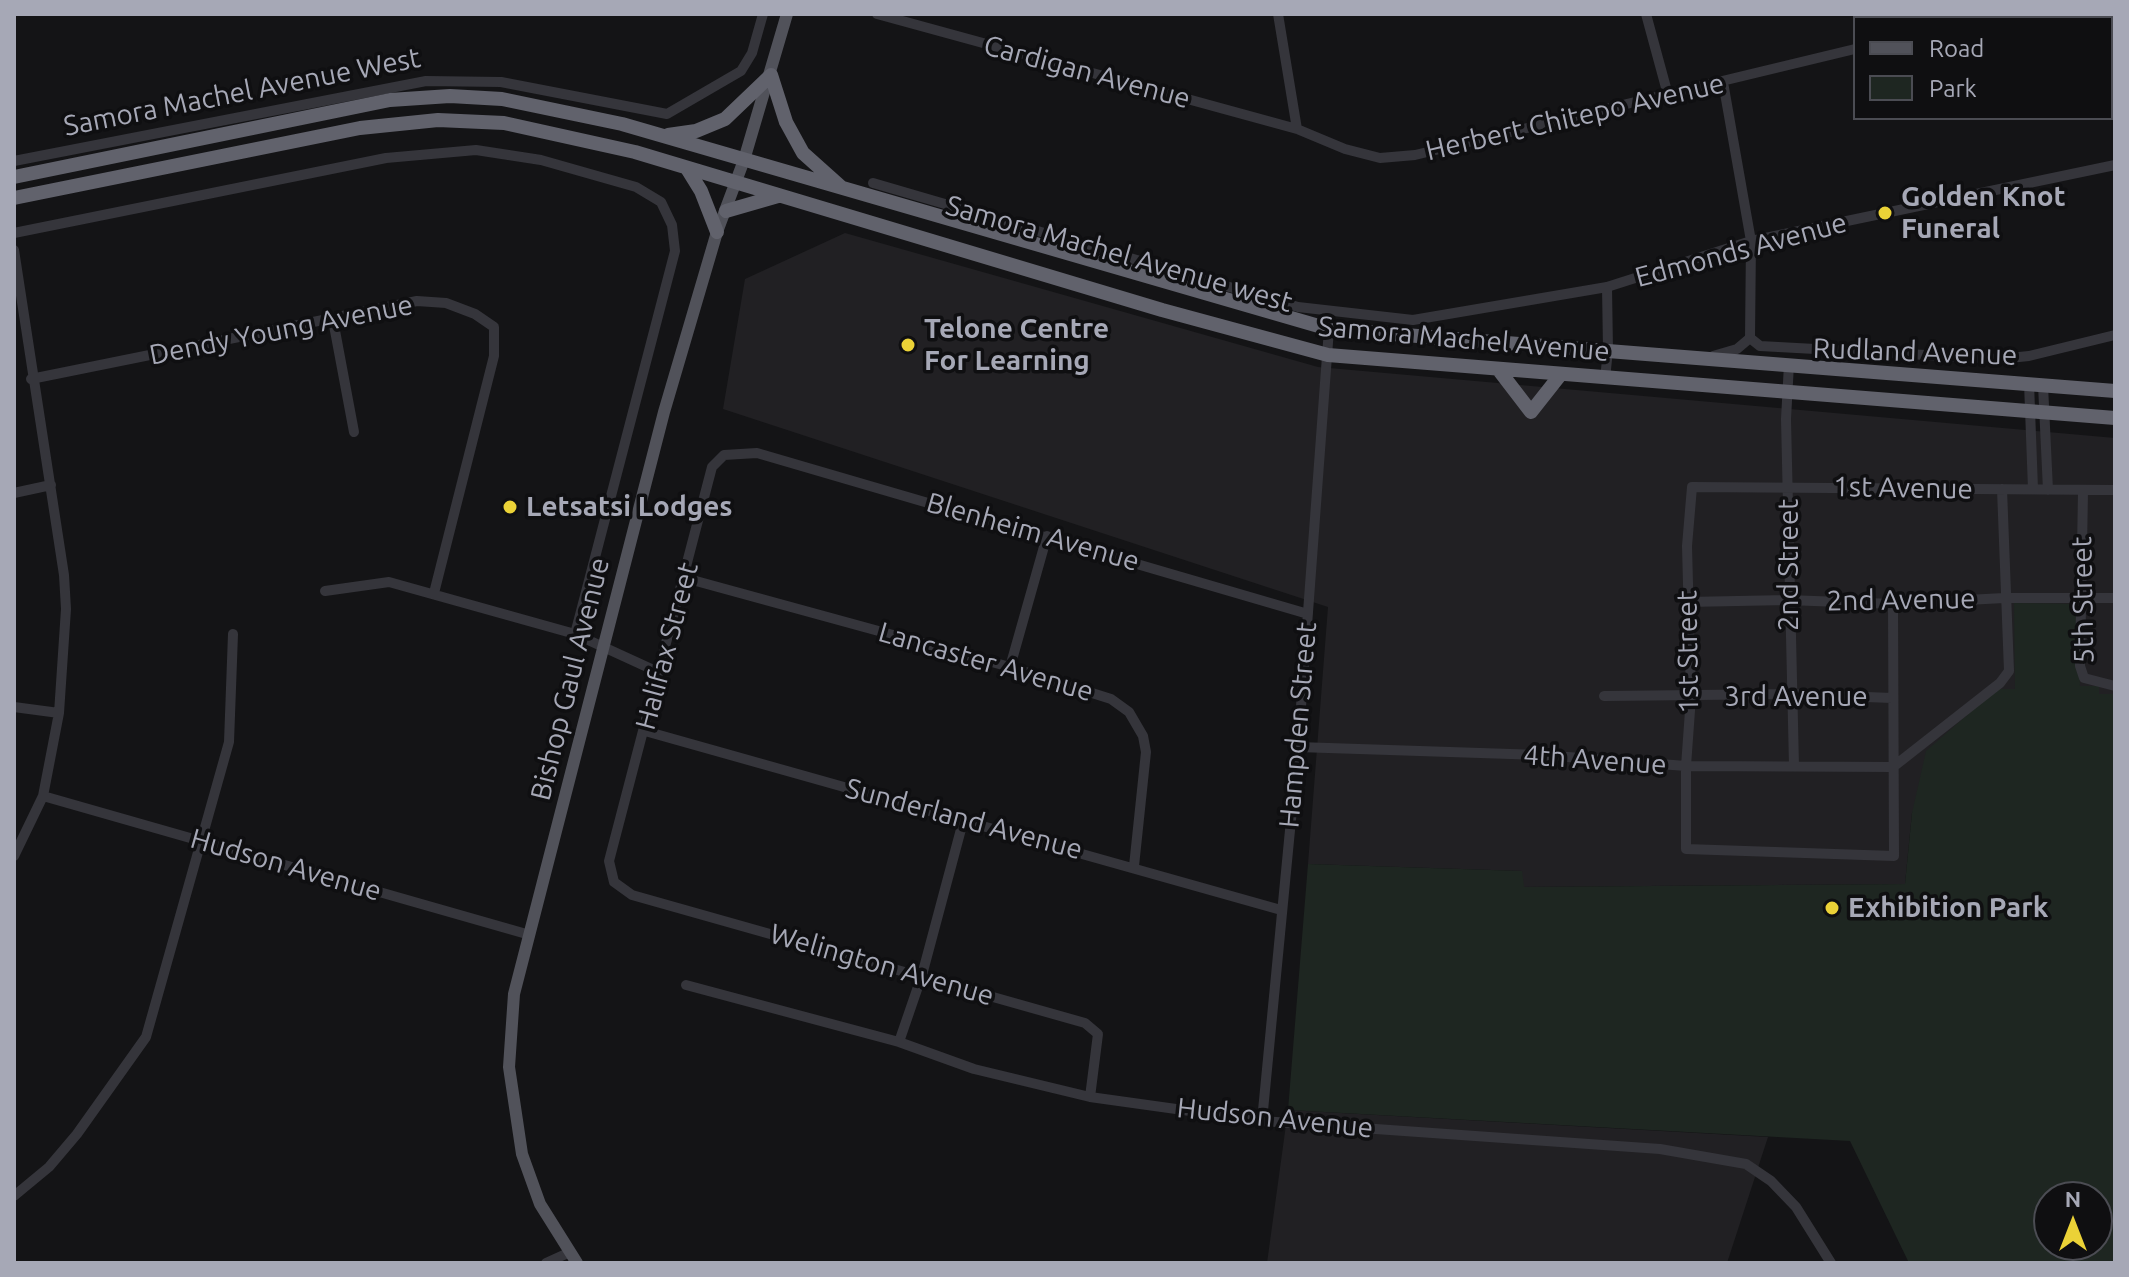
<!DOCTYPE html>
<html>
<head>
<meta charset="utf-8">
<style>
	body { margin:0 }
	#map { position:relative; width:2129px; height:1277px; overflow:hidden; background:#141416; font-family:Ubuntu,sans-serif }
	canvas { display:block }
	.frame { position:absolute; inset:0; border:16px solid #a6a8b6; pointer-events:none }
	.legend { position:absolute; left:1853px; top:16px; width:260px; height:104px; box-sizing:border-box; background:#0f0f11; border:2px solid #4b4c53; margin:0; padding:10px 14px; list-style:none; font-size:24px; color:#a6a8b6 }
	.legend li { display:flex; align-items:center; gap:16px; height:40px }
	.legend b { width:40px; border:2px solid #4b4c53 }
	.north { position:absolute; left:2033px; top:1181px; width:80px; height:80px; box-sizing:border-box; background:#0f0f11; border:2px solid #4b4c53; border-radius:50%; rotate:0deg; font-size:22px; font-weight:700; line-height:32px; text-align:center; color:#a6a8b6 }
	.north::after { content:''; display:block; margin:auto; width:28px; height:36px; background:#ebd237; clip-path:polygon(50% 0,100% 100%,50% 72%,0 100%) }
</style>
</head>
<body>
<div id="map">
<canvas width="2129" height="1277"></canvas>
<div class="frame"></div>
<ul class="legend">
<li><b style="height:10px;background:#51525a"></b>Road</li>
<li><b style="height:22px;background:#1e2621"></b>Park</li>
</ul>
<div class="north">N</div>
</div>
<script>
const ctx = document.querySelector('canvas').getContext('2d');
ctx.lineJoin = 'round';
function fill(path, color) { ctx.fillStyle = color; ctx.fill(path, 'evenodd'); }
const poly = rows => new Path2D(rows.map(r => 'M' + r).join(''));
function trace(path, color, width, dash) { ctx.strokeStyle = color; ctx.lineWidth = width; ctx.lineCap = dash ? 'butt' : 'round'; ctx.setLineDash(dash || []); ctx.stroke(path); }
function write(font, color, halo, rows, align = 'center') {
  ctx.font = font + ' Ubuntu,sans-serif'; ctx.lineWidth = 7; ctx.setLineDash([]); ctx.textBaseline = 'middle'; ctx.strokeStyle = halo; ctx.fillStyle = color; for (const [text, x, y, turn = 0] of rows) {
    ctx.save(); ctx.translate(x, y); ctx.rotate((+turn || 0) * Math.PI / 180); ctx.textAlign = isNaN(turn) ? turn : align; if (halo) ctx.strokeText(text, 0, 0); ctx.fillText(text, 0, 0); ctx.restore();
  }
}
fill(poly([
	[845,233,1318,367,2115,438,2115,694,2098,694,2099,686,2015,689,1912,813,1905,884,1523,887,1521,871,1308,864,1328,607,723,409,745,279],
	[1288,1110,1768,1137,1727,1263,1267,1263]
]), '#212023');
fill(poly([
	[2014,603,2077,604,2080,686,2099,686,2099,694,2115,694,2115,1263,1909,1263,1850,1141,1288,1110,1308,864,1522,871,1524,887,1905,884,1912,813,1926,751,1997,689,2015,689],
	[2049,1197,2097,1197,2097,1245,2049,1245]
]), '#1e2621');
trace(poly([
	[877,14,1297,129,1345,149,1380,158,1415,155,1855,49],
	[1278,14,1297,129],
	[1646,14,1668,95],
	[1946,14,1947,18],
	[1975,18,1990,14],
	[1723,82,1751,241,1750,338,1760,346,1999,359,2029,356,2115,335],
	[14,161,426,81,501,82,667,114,741,71,752,53,763,14],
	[873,183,1298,307,1413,320,1607,287,1751,241,2115,165],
	[14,233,386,158,476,150,541,160,636,187,661,202,672,225,675,251,575,634],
	[14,250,64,575,66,609,59,713,43,796,14,856],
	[333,320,354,432],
	[1713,356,1737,349,1750,338],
	[1789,364,1786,419,1794,766],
	[31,379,417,301,446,303,475,314,494,327,494,356,434,593],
	[1605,379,1608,350,1607,287],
	[2029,383,2033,489],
	[2043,385,2048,490],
	[2083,491,2080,666,2084,678,2115,686],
	[14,493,51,485],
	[685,578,1010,667,1111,699,1129,712,1143,736,1146,752,1134,866],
	[325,591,389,582,575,634,658,672],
	[1687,602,1788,600,1893,604,2004,598,2115,598],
	[1893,604,1894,856,1686,849,1686,766,1691,697,1687,546,1692,487,2115,490],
	[1010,667,1047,536],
	[1604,696,1790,694,1892,698],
	[14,707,59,713],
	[645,731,1281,910],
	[1298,747,1541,755,1686,766,1893,767,2000,683,2009,671,2002,489],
	[43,796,530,935],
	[686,985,899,1042,974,1069,1090,1097,1262,1121,1660,1149,1746,1164,1771,1181,1796,1207,1831,1263],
	[899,1042,922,975,964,818],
	[1090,1097,1098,1034,1085,1023,632,895,614,882,609,861,712,467,724,455,757,453,1308,614],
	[1262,1121,1298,747,1329,329],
	[14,1196,49,1167,77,1134,146,1037,229,742,233,634],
	[546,1263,568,1253]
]), '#35353b', 10);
trace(poly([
	[577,1263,540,1204,522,1154,509,1067,514,994,664,412,717,232,744,160,787,14]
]), '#51525a', 12);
trace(poly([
	[668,135,696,131,725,119,771,75,786,122,803,153,841,187],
	[688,170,701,191,717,232],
	[14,177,390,100,450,96,502,99,622,124,1329,329,2115,391],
	[14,198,360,128,438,120,504,123,635,152,1162,310,1328,355,2115,418],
	[726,211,778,196],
	[1498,369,1531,412,1561,374]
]), '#61626c', 14);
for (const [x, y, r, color] of [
	[1885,213,8,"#ebd237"],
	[908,345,8,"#ebd237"],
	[510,507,8,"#ebd237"],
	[1832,908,8,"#ebd237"]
]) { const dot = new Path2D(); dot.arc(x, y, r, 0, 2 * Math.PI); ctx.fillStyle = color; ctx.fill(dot); trace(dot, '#0f0f11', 3); }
write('28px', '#a6a8b6', '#0f0f11', [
	["Cardigan Avenue",1087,72,15],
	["Samora Machel Avenue West",242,92,-11],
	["Herbert Chitepo Avenue",1575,117,-13],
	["Edmonds Avenue",1741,250,-15],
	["Samora Machel Avenue west",1119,254,16],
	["Dendy Young Avenue",281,330,-11],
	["Samora Machel Avenue",1464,339,5],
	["Rudland Avenue",1915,352,2],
	["1st Avenue",1903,488,1],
	["Blenheim Avenue",1033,532,16],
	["2nd Street",1789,565,-90],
	["2nd Avenue",1901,600,-1],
	["5th Street",2083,600,-91],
	["Halifax Street",667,646,-75],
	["1st Street",1688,652,-91],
	["Lancaster Avenue",986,662,16],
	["Bishop Gaul Avenue",570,679,-76],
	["3rd Avenue",1796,697],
	["Hampden Street",1298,725,-85],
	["4th Avenue",1595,760,4],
	["Sunderland Avenue",964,819,15],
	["Hudson Avenue",286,865,16],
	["Welington Avenue",882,965,16],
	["Hudson Avenue",1275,1118,6]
]);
write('bold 28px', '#a6a8b6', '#0f0f11', [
	["Golden Knot",1901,197],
	["Funeral",1901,229],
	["Telone Centre",924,329],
	["For Learning",924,361],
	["Letsatsi Lodges",526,507],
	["Exhibition Park",1848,908]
], 'left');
</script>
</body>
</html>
